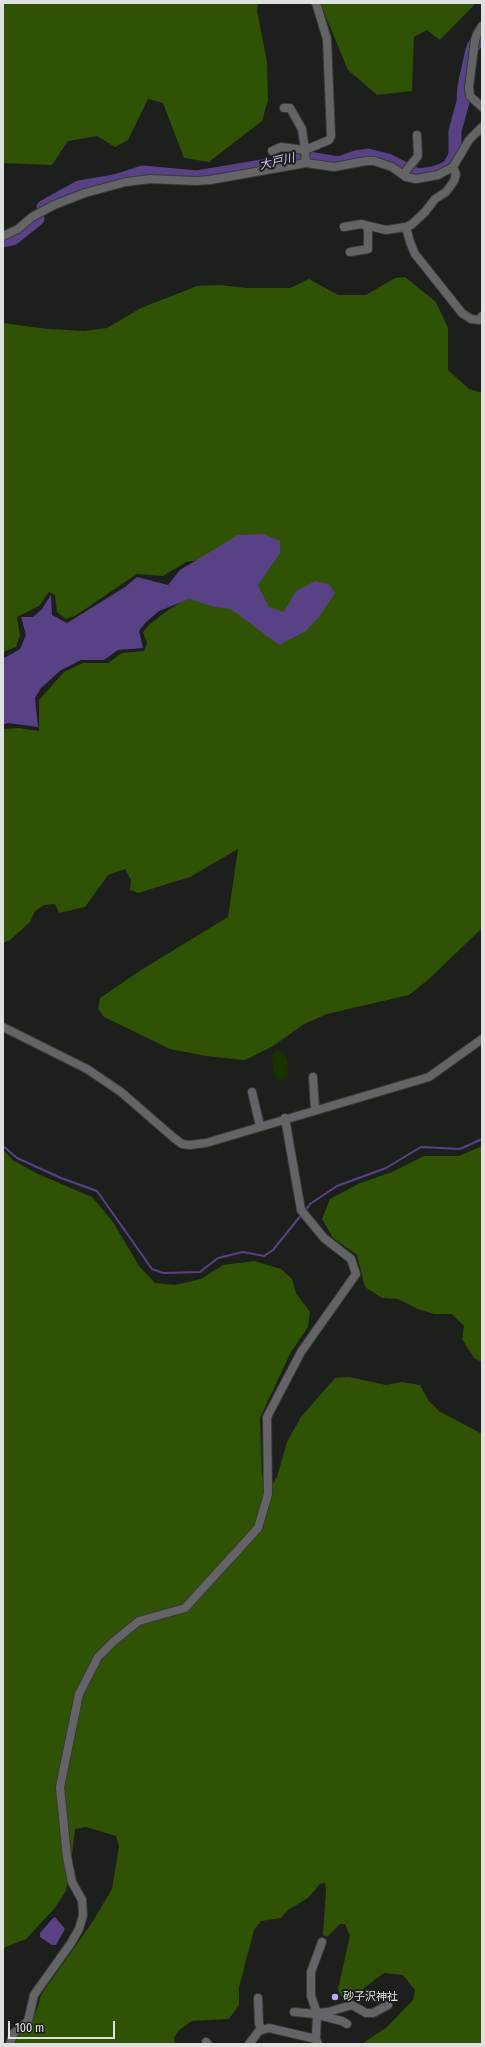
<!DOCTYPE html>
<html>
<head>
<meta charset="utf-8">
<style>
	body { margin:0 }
	#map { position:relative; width:485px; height:2047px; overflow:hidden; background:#1d1f1c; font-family:"Fira Sans Condensed",sans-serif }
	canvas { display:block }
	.frame { position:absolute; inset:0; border:4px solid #dfe1df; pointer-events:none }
	.scale { position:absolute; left:8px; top:2021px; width:107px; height:18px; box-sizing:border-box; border:2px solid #dfe1df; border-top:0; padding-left:5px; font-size:12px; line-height:14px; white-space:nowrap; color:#dfe1df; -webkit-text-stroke:3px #1d1f1c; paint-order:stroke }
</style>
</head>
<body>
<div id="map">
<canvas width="485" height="2047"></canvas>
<div class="frame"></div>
<div class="scale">100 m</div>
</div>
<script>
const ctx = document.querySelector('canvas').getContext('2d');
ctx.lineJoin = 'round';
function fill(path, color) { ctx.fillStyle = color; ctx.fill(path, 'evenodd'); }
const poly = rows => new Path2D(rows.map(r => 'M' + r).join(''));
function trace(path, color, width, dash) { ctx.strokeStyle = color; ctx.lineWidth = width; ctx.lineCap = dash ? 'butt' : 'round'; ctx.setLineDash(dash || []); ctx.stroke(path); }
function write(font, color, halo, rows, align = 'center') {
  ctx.font = font + ' "Fira Sans Condensed","Noto Sans JP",sans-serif'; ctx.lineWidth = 4; ctx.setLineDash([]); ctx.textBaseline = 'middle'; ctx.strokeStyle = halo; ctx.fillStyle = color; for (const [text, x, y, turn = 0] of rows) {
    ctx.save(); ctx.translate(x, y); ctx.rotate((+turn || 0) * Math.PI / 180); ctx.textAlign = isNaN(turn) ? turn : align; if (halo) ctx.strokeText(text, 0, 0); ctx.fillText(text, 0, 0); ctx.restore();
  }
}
fill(poly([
	[276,1051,282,1051,287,1059,288,1074,285,1079,276,1081,273,1068,272,1055]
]), '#193300');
fill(poly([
	[3,3,258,3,257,11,267,62,268,100,262,121,209,162,184,158,163,103,148,99,128,140,115,147,97,136,68,141,52,165,3,163],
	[320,3,476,3,440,40,427,30,414,37,412,91,377,95,348,70],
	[405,277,436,302,448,328,448,370,469,389,482,393,482,928,429,979,409,995,327,1014,304,1024,273,1046,245,1060,206,1056,170,1049,104,1017,98,1009,100,998,141,970,228,917,238,849,190,877,138,893,130,890,131,880,125,869,108,875,85,907,59,913,55,904,44,905,35,911,30,922,10,940,3,943,3,729,19,728,39,731,39,700,64,672,83,663,108,663,122,653,144,651,147,643,143,632,150,624,164,613,212,582,213,558,186,562,163,576,137,574,75,616,66,619,57,612,55,595,49,592,39,606,17,617,20,635,16,647,3,652,3,323,48,329,84,331,107,328,141,308,197,286,220,285,246,288,290,288,309,279,338,295,366,295,395,278],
	[482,1146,482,1362,474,1358,462,1339,464,1326,452,1314,434,1314,418,1309,398,1299,382,1298,365,1287,357,1255,333,1238,322,1219,330,1199,360,1183,392,1172,424,1156,459,1156],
	[3,1150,14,1161,38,1174,92,1197,113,1222,139,1266,155,1283,175,1285,201,1279,223,1265,254,1261,281,1269,292,1279,296,1293,310,1312,308,1327,291,1352,260,1418,262,1475,272,1485,277,1477,287,1442,301,1417,335,1378,349,1377,386,1385,402,1382,420,1385,429,1401,439,1411,482,1434,482,2044,362,2044,387,2027,413,2000,415,1990,403,1975,384,1973,352,1997,341,1997,338,1989,350,1936,345,1924,340,1924,327,1937,323,1935,326,1889,325,1883,320,1884,308,1898,288,1910,281,1918,261,1921,254,1930,239,1987,239,2005,229,2019,192,2021,179,2030,174,2038,175,2044,15,2044,17,2037,27,2028,37,2009,41,1995,93,1921,112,1889,119,1846,116,1836,86,1827,75,1829,72,1855,66,1891,54,1909,26,1939,3,1948]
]), '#2f5204');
fill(poly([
	[263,534,280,541,280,553,258,585,269,607,284,612,296,591,315,581,329,584,335,593,319,617,306,631,279,645,231,609,214,607,189,599,159,611,145,623,139,631,143,648,118,650,104,660,81,660,61,670,41,688,35,698,38,727,8,723,3,725,3,657,6,657,20,649,26,635,21,617,33,617,42,609,51,595,52,615,67,623,125,587,137,577,168,585,180,570,238,535],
	[55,1917,65,1929,56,1945,52,1945,40,1937,40,1933,53,1918]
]), '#584285');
trace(poly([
	[3,1146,17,1158,61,1178,97,1191,152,1269,163,1273,200,1272,218,1258,243,1252,264,1256,273,1250,302,1214],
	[305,1211,310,1204,337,1186,386,1168,421,1147,460,1149,482,1139]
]), '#584285', 2);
trace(poly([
	[43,207,79,187,115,181,143,172,197,177,274,164,302,157,339,163,356,157,368,155,388,160,418,175,432,173,442,170,449,166,455,155,455,131,463,102,464,86,472,50,474,45,482,39],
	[3,241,13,239,38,219]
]), '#584285', 13);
const minor = poly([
	[482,26,477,34,475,40,469,87,470,96,482,107],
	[272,151,281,147,305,150,302,129,290,108,284,108],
	[306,163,305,150,329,140,331,136,327,39,316,3],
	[406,177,405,172,418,156,417,135],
	[344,227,361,224,386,230,406,227,411,225,425,212,435,199,446,192,454,181,456,174,453,167],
	[406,227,410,242,415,254,462,313,471,319,479,320,482,316],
	[3,236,18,229,32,217,54,205,85,193,126,182,150,179,196,181,210,180,306,163,334,167,366,161,374,161,392,167,406,177,416,179,438,175,453,167,469,140,482,127],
	[350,252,368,249,368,226],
	[3,1027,87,1069,121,1092,174,1138,182,1144,190,1145,206,1143,429,1077,482,1039],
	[313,1077,315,1110],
	[252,1092,260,1126],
	[258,1998,259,2024,262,2030],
	[294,2012,317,2014,316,2039],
	[317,2013,311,1996,311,1972,322,1942],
	[317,2014,317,2013,328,2012,352,2005,366,2013,373,2013,388,2005],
	[318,2015,342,2021,347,2024],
	[206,2042,208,2044],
	[10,2044,13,2034,28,2021,34,1995,71,1943,79,1929,83,1915,82,1900,72,1882,67,1857,60,1787,79,1694,98,1657,114,1641,139,1621,185,1608,258,1528,268,1494,267,1417,301,1352,356,1274,351,1259,324,1238,301,1210,285,1118],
	[249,2044,259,2031,269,2028,316,2039,318,2044]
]);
trace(minor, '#383a37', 10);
trace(minor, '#646466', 8);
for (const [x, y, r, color] of [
	[335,1997,4,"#bea9f5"]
]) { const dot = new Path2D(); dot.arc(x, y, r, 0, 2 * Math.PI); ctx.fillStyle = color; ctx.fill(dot); trace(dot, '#1d1f1c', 1.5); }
write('11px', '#dfe1df', '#1d1f1c', [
	["砂子沢神社",343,1997]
], 'left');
write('italic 12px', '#cfc0fb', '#1d1f1c', [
	["大戸川",277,162,-13]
]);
</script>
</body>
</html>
